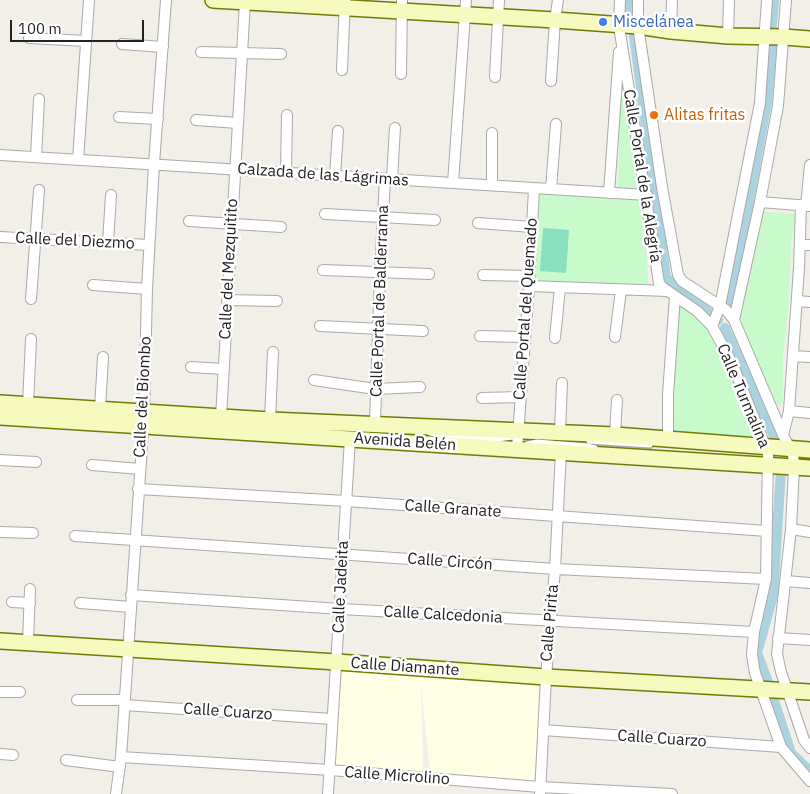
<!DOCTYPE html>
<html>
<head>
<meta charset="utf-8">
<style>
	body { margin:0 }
	#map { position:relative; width:810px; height:794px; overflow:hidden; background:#f2efe9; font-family:"IBM Plex Sans",sans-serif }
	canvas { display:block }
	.scale { position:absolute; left:10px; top:20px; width:134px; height:22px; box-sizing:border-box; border:2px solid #222; border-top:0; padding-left:6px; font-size:15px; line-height:18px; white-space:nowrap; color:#222; -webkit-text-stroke:4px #fff; paint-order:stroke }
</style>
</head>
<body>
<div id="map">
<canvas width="810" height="794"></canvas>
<div class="scale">100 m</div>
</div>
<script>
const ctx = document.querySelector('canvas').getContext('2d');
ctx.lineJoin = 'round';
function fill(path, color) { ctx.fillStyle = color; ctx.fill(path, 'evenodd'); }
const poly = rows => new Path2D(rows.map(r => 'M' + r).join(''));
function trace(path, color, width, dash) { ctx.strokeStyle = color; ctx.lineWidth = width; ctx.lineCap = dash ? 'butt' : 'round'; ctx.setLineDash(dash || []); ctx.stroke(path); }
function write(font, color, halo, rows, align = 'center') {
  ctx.font = font + ' "IBM Plex Sans",sans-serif'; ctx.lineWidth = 5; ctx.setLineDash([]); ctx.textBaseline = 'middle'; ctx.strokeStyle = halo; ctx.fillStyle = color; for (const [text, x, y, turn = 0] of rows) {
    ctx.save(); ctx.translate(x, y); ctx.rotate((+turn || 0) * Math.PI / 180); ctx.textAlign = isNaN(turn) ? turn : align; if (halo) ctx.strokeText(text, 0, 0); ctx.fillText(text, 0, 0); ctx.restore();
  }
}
fill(poly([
	[342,669,541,683,534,782,430,773,421,684,423,772,333,768,335,719]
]), '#ffffe5');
fill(poly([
	[621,59,642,188,618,187],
	[534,191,645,198,648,286,527,283],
	[760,211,795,214,791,246,789,302,783,358,783,401,780,407,771,397,743,327,741,317],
	[677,303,712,328,758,440,672,433,672,398]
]), '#c8facc');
fill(poly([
	[543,228,569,230,566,273,540,271]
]), '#88e0be');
trace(poly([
	[630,23,630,0],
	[772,25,774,0],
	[634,35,666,278,718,320],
	[729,310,767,102,772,45],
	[725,328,778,445],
	[781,470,773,596,757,653,767,679,791,753,810,771]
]), '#aad3df', 10);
const lane = poly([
	[430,433,452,437,497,439,513,437],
	[589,441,650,445],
	[527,444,537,442,587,446,595,448]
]);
const street = poly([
	[620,0,619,26,659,283,662,287,697,311,712,326,732,363,768,453,766,579,754,632,752,655,755,673,781,747,810,781],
	[638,0,638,26,662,187,678,275,682,281,726,310,734,320],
	[786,0,778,106,760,202,734,320,783,435,793,454,794,466,791,529,777,654,781,672,804,740,810,748],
	[671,31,672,0],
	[728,36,729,0],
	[29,38,86,41],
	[122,44,163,47],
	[201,52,281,54],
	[342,70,345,0],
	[401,74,402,0],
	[495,77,499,0],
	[551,81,555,20,558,0],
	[119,117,158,119],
	[196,120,238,123],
	[0,155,647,195],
	[36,157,39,99],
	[78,160,89,0],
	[286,173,287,115],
	[335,176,338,131],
	[392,179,395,128],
	[453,183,466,0],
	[492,185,492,133],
	[551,189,556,124],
	[609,193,619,52],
	[760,202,810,206],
	[806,206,810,165],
	[325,214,435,220],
	[189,221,281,227],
	[478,223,532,227],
	[0,237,149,245],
	[108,243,111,195],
	[800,245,810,245],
	[323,270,429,274],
	[483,275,529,276],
	[93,285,147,289],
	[529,286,668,291],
	[31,299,39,190],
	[227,300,277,301],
	[797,301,810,302],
	[320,326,423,331],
	[712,326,720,306,760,103,767,0],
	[480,336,525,337],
	[615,337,621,290],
	[555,338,560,288],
	[793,356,810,357],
	[191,367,224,369],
	[314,380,375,389,420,387],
	[482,398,520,397],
	[28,405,31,339],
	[100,409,103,357],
	[789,411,810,413],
	[221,417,245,2],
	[270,420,273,352],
	[375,423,380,272,385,179],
	[560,432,562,383],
	[615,435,617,400],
	[783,435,789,411,799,268,801,205],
	[668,439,668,394,675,296],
	[517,449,529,286,534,188],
	[0,460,36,462],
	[92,465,140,469],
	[138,489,346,501,767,531],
	[791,529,810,532],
	[0,532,33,533],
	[75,536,555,569,766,579],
	[786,581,810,583],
	[131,595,341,609,754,632],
	[12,602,30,603],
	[80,603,131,607],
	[778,638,810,640],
	[28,642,30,589],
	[0,692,20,692],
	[77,700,124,700],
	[124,705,332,719],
	[543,730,781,747],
	[0,754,13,755],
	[121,757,330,770,540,787,672,794],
	[66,760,120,767],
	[116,794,121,757,144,416,147,289,154,164,166,0],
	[328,794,350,439],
	[540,794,546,677,555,569,561,452]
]);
const secondary = poly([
	[213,0,555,20,638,26,671,31,728,36,784,37,810,39],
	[0,403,270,420,615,435,810,450],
	[0,417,810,468],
	[0,641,337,662,546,677,810,692]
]);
trace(lane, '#a9a9a9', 8);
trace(street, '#a9a9a9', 12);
trace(secondary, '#707d05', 18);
trace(lane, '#fff', 5);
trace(street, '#fff', 10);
trace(secondary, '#f7fabf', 15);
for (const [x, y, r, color] of [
	[603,22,5,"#3f7fe0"],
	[654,115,5,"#e8710a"]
]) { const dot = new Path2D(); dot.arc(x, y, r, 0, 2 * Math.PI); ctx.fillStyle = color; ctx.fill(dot); trace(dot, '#fff', 2); }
write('16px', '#366cbe', '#fff', [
	["Miscelánea",613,22]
], 'left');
write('16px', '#c56008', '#fff', [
	["Alitas fritas",664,115]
], 'left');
write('16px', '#222', '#fff', [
	["Calzada de las Lágrimas",323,175,4],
	["Calle Portal de la Alegría",642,176,81],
	["Calle del Diezmo",75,241,3],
	["Calle del Mezquitito",229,269,-87],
	["Calle Portal de Balderrama",380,301,-88],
	["Calle Portal del Quemado",526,309,-86],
	["Calle Turmalina",743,396,67],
	["Calle del Biombo",143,397,-87],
	["Avenida Belén",405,442,4],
	["Calle Granate",453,509,4],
	["Calle Circón",450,562,4],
	["Calle Jadeita",341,587,-87],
	["Calle Calcedonia",443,615,3],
	["Calle Pirita",550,623,-85],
	["Calle Diamante",405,667,4],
	["Calle Cuarzo",228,712,4],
	["Calle Cuarzo",662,739,4],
	["Calle Microlino",397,776,4]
]);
</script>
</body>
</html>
